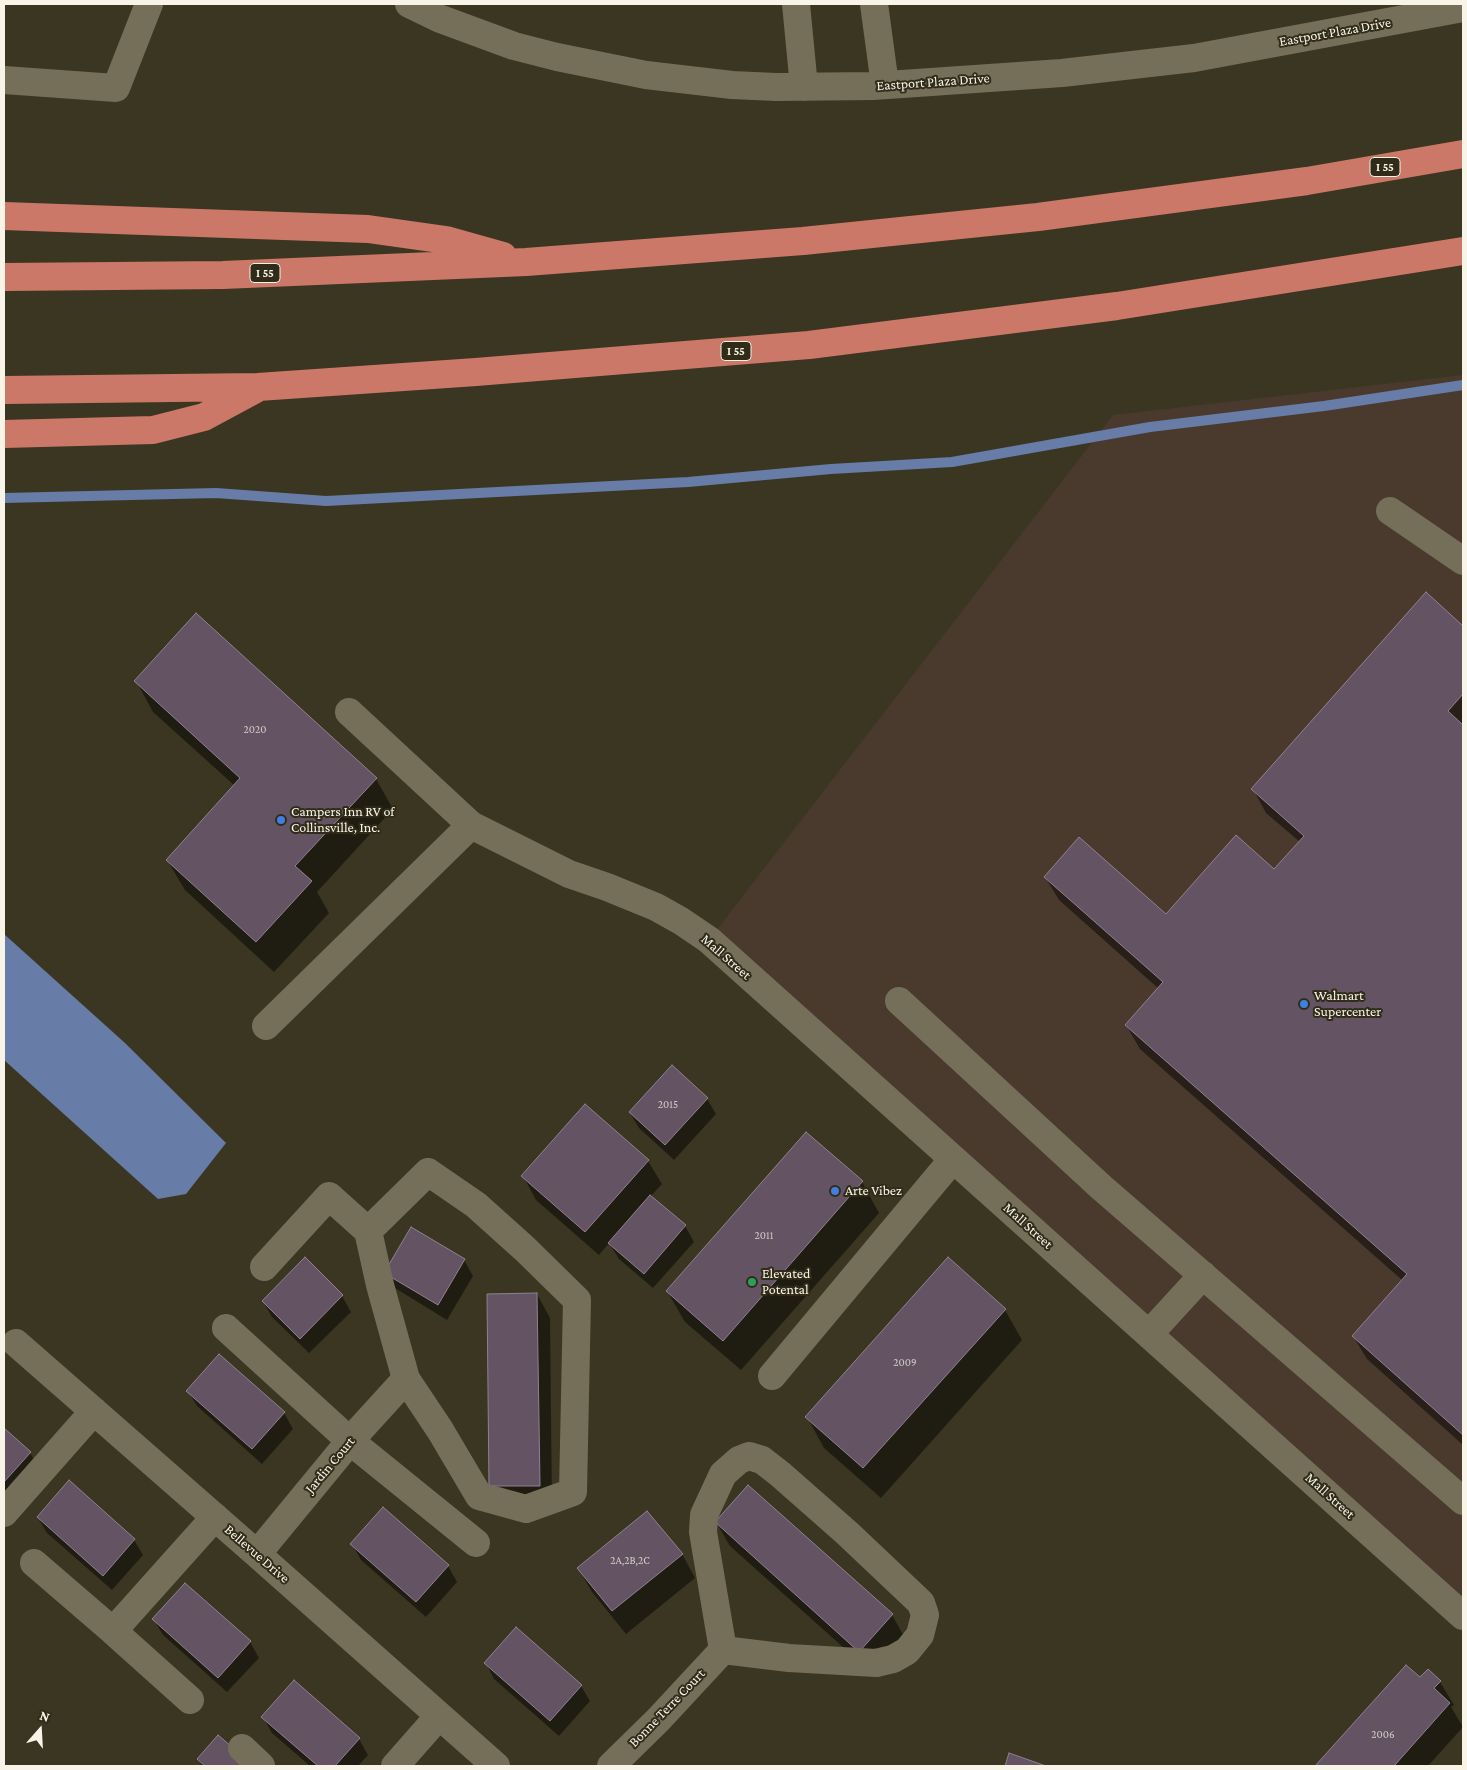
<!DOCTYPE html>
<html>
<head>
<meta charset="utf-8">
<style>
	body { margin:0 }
	#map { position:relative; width:1467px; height:1770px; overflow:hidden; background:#3b3622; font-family:"Crimson Pro",serif }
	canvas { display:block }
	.frame { position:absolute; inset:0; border:5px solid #f8f4e8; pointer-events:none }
	.north { position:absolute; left:15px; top:1705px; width:50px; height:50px; -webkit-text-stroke:4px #312c19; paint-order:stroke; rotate:19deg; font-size:14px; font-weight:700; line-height:20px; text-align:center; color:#f8f4e8 }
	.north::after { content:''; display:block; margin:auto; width:18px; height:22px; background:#f8f4e8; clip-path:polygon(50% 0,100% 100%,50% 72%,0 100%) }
</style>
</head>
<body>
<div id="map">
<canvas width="1467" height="1770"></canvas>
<div class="frame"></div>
<div class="north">N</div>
</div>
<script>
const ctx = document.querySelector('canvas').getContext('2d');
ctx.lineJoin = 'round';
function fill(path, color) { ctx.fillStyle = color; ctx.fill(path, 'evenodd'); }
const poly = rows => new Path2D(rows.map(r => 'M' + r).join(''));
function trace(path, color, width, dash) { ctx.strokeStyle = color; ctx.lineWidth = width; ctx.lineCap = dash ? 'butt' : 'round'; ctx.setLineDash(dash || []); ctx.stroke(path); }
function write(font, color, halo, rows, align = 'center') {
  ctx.font = font + ' "Crimson Pro",serif'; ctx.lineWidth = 4; ctx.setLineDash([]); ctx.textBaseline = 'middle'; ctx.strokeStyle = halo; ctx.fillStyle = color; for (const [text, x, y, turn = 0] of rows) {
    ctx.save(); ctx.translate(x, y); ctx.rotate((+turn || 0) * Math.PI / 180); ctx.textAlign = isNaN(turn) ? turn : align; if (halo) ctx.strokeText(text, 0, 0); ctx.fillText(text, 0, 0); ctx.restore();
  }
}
fill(poly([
	[1463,375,1463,1615,709,940,1113,415]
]), '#4a3a2e');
fill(poly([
	[4,934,125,1043,226,1143,186,1194,158,1199,4,1060]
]), '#677ca7');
fill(poly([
	[1426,594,1463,627,1463,1445,1367,1359,1353,1336,1402,1280,1140,1049,1126,1025,1159,989,1059,900,1045,877,1166,916,1274,871,1300,842,1266,813,1253,789],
	[136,681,376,779,393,809,317,892,329,913,274,972,185,890,167,860,235,786,153,712],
	[707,1099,716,1114,674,1160,639,1128,630,1113],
	[648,1161,662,1184,650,1197,685,1226,694,1242,653,1288,619,1259,609,1243,599,1255,536,1200,523,1176],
	[862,1182,879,1213,741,1370,685,1322,667,1291],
	[305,1259,342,1296,351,1312,309,1353,272,1317,263,1301],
	[464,1260,473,1276,447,1320,395,1288,386,1273],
	[537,1294,550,1318,552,1509,491,1486],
	[1005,1310,1022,1340,881,1498,824,1448,807,1417],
	[219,1356,284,1413,293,1429,262,1464,197,1406,188,1391],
	[4,1430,30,1453,39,1468,4,1500],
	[38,1518,134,1540,143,1555,112,1590,47,1533],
	[716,1522,892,1615,905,1638,873,1674,730,1546],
	[352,1544,448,1566,457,1582,426,1617,361,1560],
	[682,1554,695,1578,626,1634,592,1592,578,1568],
	[154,1620,250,1642,259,1658,227,1692,163,1635],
	[517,1628,581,1686,590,1701,559,1736,494,1679,486,1663],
	[1406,1666,1420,1679,1440,1682,1454,1705,1451,1707,1463,1727,1428,1766,1316,1766],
	[294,1682,359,1739,368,1755,358,1766,310,1766,272,1733,263,1717],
	[198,1759,252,1766,202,1766]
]), '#0007');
trace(poly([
	[4,498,216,493,326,501,688,482,831,469,952,462,1150,427,1324,406,1463,385]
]), '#677ca7', 10);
const building = poly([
	[1426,592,1463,626,1463,694,1448,711,1463,725,1463,1435,1352,1336,1407,1274,1125,1025,1163,982,1044,877,1079,837,1166,914,1236,835,1274,869,1304,836,1251,789,1426,592],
	[196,613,377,778,295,866,312,881,256,942,166,860,240,778,134,681,196,613],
	[672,1065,708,1098,665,1145,629,1112,672,1065],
	[585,1104,649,1160,585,1232,521,1176,585,1104],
	[806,1132,863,1181,723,1341,666,1291,806,1132],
	[650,1195,686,1225,644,1274,608,1243,650,1195],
	[411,1227,465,1259,438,1305,384,1273,411,1227],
	[305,1257,343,1295,300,1339,262,1301,305,1257],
	[948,1257,1006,1309,863,1468,805,1417,948,1257],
	[537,1293,540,1486,489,1486,487,1294,537,1293],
	[219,1354,285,1412,252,1449,186,1391,219,1354],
	[4,1428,31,1452,4,1482,4,1428],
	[69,1480,135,1539,103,1576,37,1517,69,1480],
	[748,1485,893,1614,859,1652,715,1522,748,1485],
	[383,1507,449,1565,416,1602,350,1544,383,1507],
	[647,1511,683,1554,612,1611,577,1568,647,1511],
	[185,1583,251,1641,218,1678,152,1619,185,1583],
	[516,1627,582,1685,550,1721,484,1663,516,1627],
	[1406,1665,1420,1677,1428,1669,1441,1681,1434,1688,1450,1703,1394,1766,1315,1766,1406,1665],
	[294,1680,360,1738,335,1766,318,1766,261,1717,294,1680],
	[218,1735,254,1766,205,1766,197,1759,218,1735],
	[1009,1753,1046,1766,1005,1766,1009,1753]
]);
fill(building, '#635363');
trace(building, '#928092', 1);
trace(poly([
	[409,4,438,18,514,46,557,57,646,75,732,85,776,87,873,86,1062,73,1194,58,1463,8],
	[796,4,804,87],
	[874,4,885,85],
	[4,80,116,88,149,4],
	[1390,511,1463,561],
	[349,712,471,825,569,874,607,887,656,907,681,921,709,940,1463,1616],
	[899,1001,1101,1187,1463,1501],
	[266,1026,471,825],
	[428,1172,476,1205,525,1249,577,1300,573,1492,526,1509,479,1496,440,1430,406,1379,380,1285,368,1231,428,1172],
	[264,1267,329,1196,368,1231],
	[226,1328,350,1441,476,1543],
	[1149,1334,1203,1275],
	[16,1343,257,1554,496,1766],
	[772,1376,953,1159],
	[749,1456,762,1460,780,1474,847,1533,921,1603,925,1615,920,1635,907,1651,893,1659,876,1663,789,1658,723,1650,703,1532,704,1515,723,1474,739,1460,749,1456],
	[4,1513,94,1411],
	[257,1554,355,1435,406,1379],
	[34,1563,113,1631,215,1517],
	[113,1631,190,1700],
	[242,1748,261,1766],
	[395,1766,439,1716],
	[611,1766,658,1720,723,1650]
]), '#756f59', 28);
trace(poly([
	[4,216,368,229,446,240,503,256],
	[4,277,223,275,526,262,803,241,1038,217,1307,181,1463,154],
	[4,390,258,387,476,372,809,345,1117,306,1463,251],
	[4,434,153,430,204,417,256,389]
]), '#cc7869', 28);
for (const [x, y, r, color] of [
	[281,820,5,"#3f7fe0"],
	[1304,1004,5,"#3f7fe0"],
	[835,1191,5,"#3f7fe0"],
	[752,1282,5,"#2e9e5b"]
]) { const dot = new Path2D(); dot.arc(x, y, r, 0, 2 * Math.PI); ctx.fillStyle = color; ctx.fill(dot); trace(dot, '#312c19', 2); }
write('11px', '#d3ccc7', null, [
	["2020",255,730],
	["2015",668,1105],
	["2011",764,1236],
	["2009",905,1363],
	["2A,2B,2C",630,1561],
	["2006",1383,1735]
]);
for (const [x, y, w] of [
	[1385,167,30],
	[265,273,30],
	[736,351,30]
]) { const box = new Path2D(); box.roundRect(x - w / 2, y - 9.5, w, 19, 4); ctx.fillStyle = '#312c19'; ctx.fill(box); trace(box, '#f8f4e8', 1); }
write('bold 12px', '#f8f4e8', null, [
	["I 55",1385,167],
	["I 55",265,273],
	["I 55",736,351]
]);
write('14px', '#f8f4e8', '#312c19', [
	["Eastport Plaza Drive",1335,32,-10],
	["Eastport Plaza Drive",933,82,-4],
	["Mall Street",726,957,41],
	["Mall Street",1028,1226,42],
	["Jardin Court",330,1465,-50],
	["Mall Street",1330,1496,42],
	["Bellevue Drive",257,1554,41],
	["Bonne Terre Court",667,1708,-46]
]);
write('14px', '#f8f4e8', '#312c19', [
	["Campers Inn RV of",291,812],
	["Collinsville, Inc.",291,828],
	["Walmart",1314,996],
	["Supercenter",1314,1012],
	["Arte Vibez",845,1191],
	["Elevated",762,1274],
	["Potental",762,1290]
], 'left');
</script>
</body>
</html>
